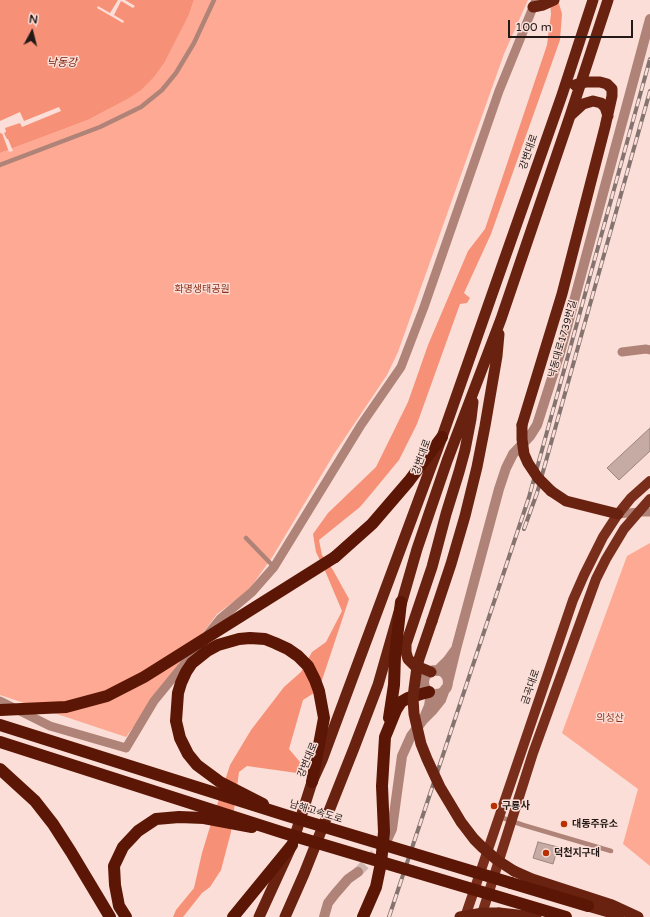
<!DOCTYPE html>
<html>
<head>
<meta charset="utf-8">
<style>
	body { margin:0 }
	#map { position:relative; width:650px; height:917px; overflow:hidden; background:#faded7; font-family:"Varela Round",sans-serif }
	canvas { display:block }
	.north { position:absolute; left:12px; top:12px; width:40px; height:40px; -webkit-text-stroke:3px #faded7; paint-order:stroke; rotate:7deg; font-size:11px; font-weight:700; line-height:16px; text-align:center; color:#231917 }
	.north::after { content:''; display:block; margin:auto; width:14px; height:18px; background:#231917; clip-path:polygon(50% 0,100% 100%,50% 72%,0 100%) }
	.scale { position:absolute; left:508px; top:20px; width:125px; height:18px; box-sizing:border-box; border:2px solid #231917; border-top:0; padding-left:5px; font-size:12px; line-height:14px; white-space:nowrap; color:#231917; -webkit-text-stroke:3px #faded7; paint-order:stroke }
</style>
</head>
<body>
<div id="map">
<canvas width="650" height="917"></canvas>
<div class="north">N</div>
<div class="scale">100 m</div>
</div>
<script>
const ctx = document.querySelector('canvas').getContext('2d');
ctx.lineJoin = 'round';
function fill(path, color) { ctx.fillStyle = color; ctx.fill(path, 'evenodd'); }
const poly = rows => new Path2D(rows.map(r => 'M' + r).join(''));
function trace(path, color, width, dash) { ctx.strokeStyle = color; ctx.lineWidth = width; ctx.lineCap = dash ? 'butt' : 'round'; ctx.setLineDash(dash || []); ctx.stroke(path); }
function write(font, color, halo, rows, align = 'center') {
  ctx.font = font + ' "Varela Round","Noto Sans KR",sans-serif'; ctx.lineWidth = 3; ctx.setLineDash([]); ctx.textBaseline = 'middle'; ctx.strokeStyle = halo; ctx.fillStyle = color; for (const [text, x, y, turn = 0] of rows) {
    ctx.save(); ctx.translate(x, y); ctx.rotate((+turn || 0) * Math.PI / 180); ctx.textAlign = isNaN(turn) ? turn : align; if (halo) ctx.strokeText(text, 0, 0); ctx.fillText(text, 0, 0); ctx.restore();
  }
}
fill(poly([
	[194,0,528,0,504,54,398,352,387,375,334,454,273,556,248,591,217,614,126,737,0,695,0,153,88,120,126,100,155,76,165,62,189,15],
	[650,543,650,866,623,844,638,789,562,733,627,556]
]), '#fea993');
fill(poly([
	[0,0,194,0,189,15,165,62,155,76,141,90,126,100,88,120,0,153],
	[550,0,558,0,562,14,560,40,491,234,464,293,470,298,467,303,460,304,417,424,399,460,371,494,360,507,319,540,322,555,333,570,349,599,322,680,314,693,303,700,289,749,300,762,297,773,247,766,239,772,231,832,221,870,210,887,202,893,183,917,173,917,176,910,194,888,202,853,209,830,230,765,251,730,284,687,301,672,312,652,326,642,342,611,326,573,316,552,313,534,328,513,376,467,408,402,428,345,468,251,485,229,547,45,551,14]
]), '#f69177');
fill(poly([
	[118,0,125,0,135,6,133,8,121,1,114,15,124,21,123,23,97,8,98,6,110,13],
	[59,107,61,111,22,127,20,123,5,128,6,132,4,133,7,139,8,139,13,151,9,152,2,133,1,134,0,132,0,121,20,112,24,121]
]), '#faded7');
const building = poly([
	[650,428,650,451,619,480,607,468,650,428],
	[538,842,558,847,553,864,533,858,538,842]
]);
fill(building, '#c5aba4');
trace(building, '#9d847e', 1);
trace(poly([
	[358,872,375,854]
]), '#cfb7b1', 10, [10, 5]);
trace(poly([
	[0,165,100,127,141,107,162,90,176,73,194,43,214,0],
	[246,538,274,567],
	[500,817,523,825,611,851]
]), '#af8377', 4.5);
trace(poly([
	[622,352,646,349,650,350],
	[618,514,639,512,650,512],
	[208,634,220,619,252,592,274,567,361,425,401,367,424,307,499,91,536,0],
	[0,701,50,726,126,748,154,701,199,646]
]), '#af8377', 9);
trace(poly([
	[456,649,499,489,506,468,513,454,530,436,537,425,560,353,650,19],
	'424 682a12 12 0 1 1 24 0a12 12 0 1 1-24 0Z',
	[437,671,448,660,456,649,448,682],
	[431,693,429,706,423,720,433,710,441,700,445,689],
	[387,840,392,829,402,756,411,736,423,720],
	[324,917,328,903,335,894,348,879,358,872]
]), '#af8377', 10);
trace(poly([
	[465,917,573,600,584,575,603,537,618,514,631,498,650,481],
	[481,917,533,753,596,579,606,559,624,529,643,507,650,499]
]), '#792e1c', 10);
trace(poly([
	[533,7,543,5,554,0],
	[571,115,583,104,593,101,601,103,605,107,608,116],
	[522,425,562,294,605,127,612,96,612,89,607,84,600,82,586,82,581,83,575,85],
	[551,491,566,501,618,514],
	[432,621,451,564,465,516,477,467,485,426,497,356,499,334],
	[431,672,414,665,408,659,406,652,406,644,432,567,446,514,459,472,465,450,471,419,473,402],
	[514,871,532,879,612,905,638,917],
	[588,906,619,915],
	[499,913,536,917],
	[259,917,292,845,312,782,322,760,442,437,562,95,593,0],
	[285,917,304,874,354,748,378,685,417,549,447,461,501,319,570,116,608,0]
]), '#6a2210', 11);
trace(poly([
	[335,557,372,524,409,481,442,437],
	[389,718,394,685,395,656,401,602],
	[0,769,35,801,53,824,71,852,110,917],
	[263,804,220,782,197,765,188,754,180,738,176,721,178,693,181,683,186,672,192,663,207,651,218,645,239,639,250,638,265,639,275,643,288,649,298,656,308,666,315,680,319,691,324,718,312,782],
	[511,883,588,906],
	[126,917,119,906,115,885,114,866,123,847,138,831,156,819,179,817,204,818,252,827],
	[233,917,292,845],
	[363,917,376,887,381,863,384,832,382,786,385,737,396,710,401,702,408,698,421,694,429,692]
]), '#5b1605', 12);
const rail = poly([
	[524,529,537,493,650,91],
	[389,917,529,497,650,59]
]);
trace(rail, '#85736f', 4);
trace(rail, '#faded7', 2.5, [8]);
trace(poly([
	[522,425,522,439,524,454,528,463,538,478,551,491],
	[432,621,419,659,417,667,414,689,413,698,414,714,421,744,427,759,440,787,461,822,474,839,482,847,497,860,514,871],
	[460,917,483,913,499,913]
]), '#6a2210', 11);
trace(poly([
	[0,710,66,707,107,696,144,677,335,557],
	[0,725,285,815,511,883],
	[0,742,284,833,566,917]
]), '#5b1605', 12);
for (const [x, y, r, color] of [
	[494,806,4,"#b82f01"],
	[564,824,4,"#b82f01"],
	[546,853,4,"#b82f01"]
]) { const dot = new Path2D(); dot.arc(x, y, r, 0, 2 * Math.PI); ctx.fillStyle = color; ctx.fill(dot); trace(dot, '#faded7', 1.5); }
write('10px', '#231917', '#faded7', [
	["강변대로",529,152,-71],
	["낙동대로1739번길",563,339,-74],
	["강변대로",422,457,-70],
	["금곡대로",531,687,-71],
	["강변대로",308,760,-68],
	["남해고속도로",316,812,17]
]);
write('10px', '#8a311a', '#faded7', [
	["화명생태공원",202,289],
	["의성산",610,718]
]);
write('bold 10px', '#231917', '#faded7', [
	["구룡사",502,806],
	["대동주유소",572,824],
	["덕천지구대",554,853]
], 'left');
write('italic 11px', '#731b02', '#faded7', [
	["낙동강",62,63]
]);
</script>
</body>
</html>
